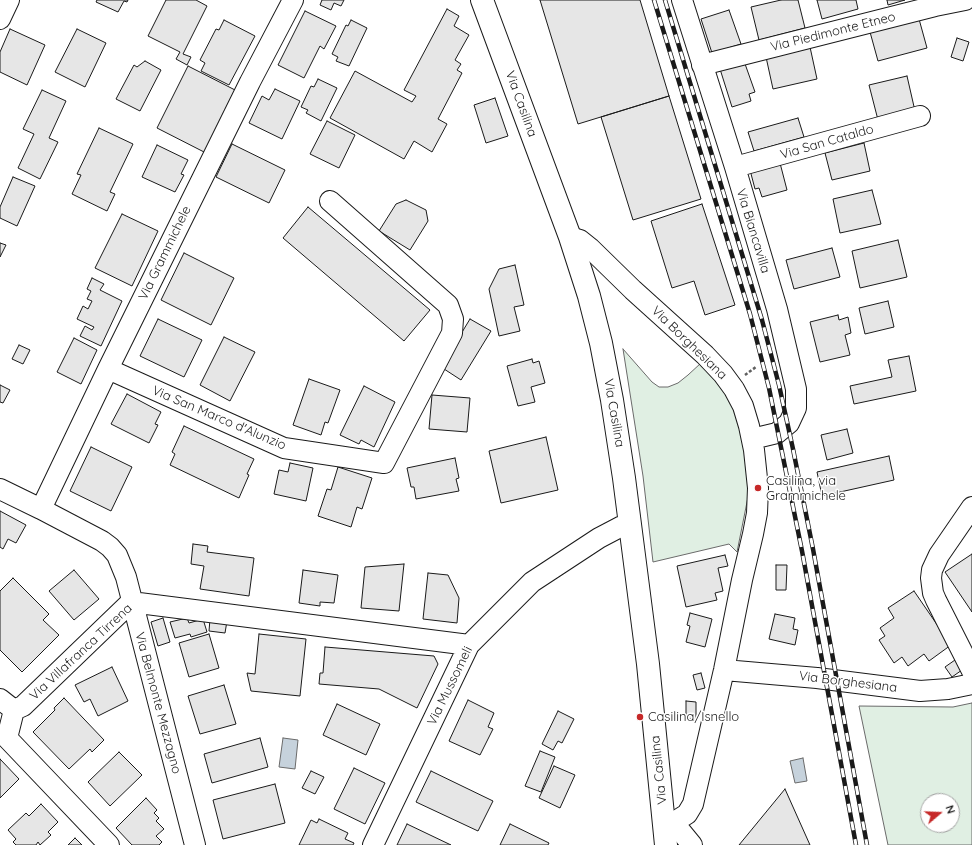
<!DOCTYPE html>
<html>
<head>
<meta charset="utf-8">
<style>
	body { margin:0 }
	#map { position:relative; width:972px; height:845px; overflow:hidden; background:#fff; font-family:Quicksand,sans-serif }
	canvas { display:block }
	.north { position:absolute; left:920px; top:793px; width:40px; height:40px; box-sizing:border-box; background:#fff; border:1px solid #a3a3a3; border-radius:50%; rotate:71deg; font-size:11px; font-weight:700; line-height:16px; text-align:center; color:#1a1a1a }
	.north::after { content:''; display:block; margin:auto; width:14px; height:18px; background:#c62828; clip-path:polygon(50% 0,100% 100%,50% 72%,0 100%) }
</style>
</head>
<body>
<div id="map">
<canvas width="972" height="845"></canvas>
<div class="north">N</div>
</div>
<script>
const ctx = document.querySelector('canvas').getContext('2d');
ctx.lineJoin = 'round';
function fill(path, color) { ctx.fillStyle = color; ctx.fill(path, 'evenodd'); }
const poly = rows => new Path2D(rows.map(r => 'M' + r).join(''));
function trace(path, color, width, dash) { ctx.strokeStyle = color; ctx.lineWidth = width; ctx.lineCap = dash ? 'butt' : 'round'; ctx.setLineDash(dash || []); ctx.stroke(path); }
function write(font, color, halo, rows, align = 'center') {
  ctx.font = font + ' Quicksand,sans-serif'; ctx.lineWidth = 3; ctx.setLineDash([]); ctx.textBaseline = 'middle'; ctx.strokeStyle = halo; ctx.fillStyle = color; for (const [text, x, y, turn = 0] of rows) {
    ctx.save(); ctx.translate(x, y); ctx.rotate((+turn || 0) * Math.PI / 180); ctx.textAlign = isNaN(turn) ? turn : align; if (halo) ctx.strokeText(text, 0, 0); ctx.fillText(text, 0, 0); ctx.restore();
  }
}
const green = poly([
	[623,349,652,382,659,387,668,387,678,383,688,375,701,363,710,371,739,412,750,487,737,552,729,544,653,562,643,476,623,349],
	[972,703,972,845,888,845,859,706,953,707,972,703],
	[928,801,952,801,952,825,928,825,928,801]
]);
fill(green, '#e0efe3');
trace(green, '#6a6a6a', 1);
const water = poly([
	[283,738,298,740,295,769,279,767,283,738],
	[803,758,807,781,795,783,790,761,803,758]
]);
fill(water, '#c6d2dc');
trace(water, '#6a6a6a', 1);
const building = poly([
	[97,0,128,0,127,2,124,1,118,12,96,2,97,0],
	[166,0,196,0,207,6,183,54,191,57,187,65,176,59,180,52,148,36,166,0],
	[322,0,344,0,341,6,334,3,331,10,320,5,322,0],
	[540,0,640,0,669,96,578,124,540,0],
	[781,0,798,0,805,28,759,40,751,7,781,0],
	[817,0,856,0,858,9,822,19,817,0],
	[887,0,905,0,888,5,887,0],
	[447,9,459,16,454,26,469,35,455,60,461,64,457,70,462,73,438,119,447,124,432,152,414,141,404,159,330,118,355,71,412,102,416,96,404,90,447,9],
	[729,10,741,44,712,53,701,19,729,10],
	[305,11,336,26,324,49,320,46,304,78,278,65,305,11],
	[919,19,927,48,878,61,870,32,919,19],
	[224,20,255,36,229,85,201,71,205,63,200,60,216,29,219,30,224,20],
	[351,20,367,28,349,66,336,61,338,57,332,54,346,25,348,26,351,20],
	[10,29,45,45,27,85,0,72,0,52,10,29],
	[77,29,106,43,85,87,55,72,77,29],
	[957,38,969,42,963,61,951,57,957,38],
	[810,47,817,79,773,89,766,57,810,47],
	[145,61,161,70,140,111,116,99,134,65,137,67,145,61],
	[744,61,755,92,749,94,751,101,732,107,720,69,744,61],
	[188,66,237,91,206,153,157,128,188,66],
	[907,76,915,111,878,120,869,85,907,76],
	[318,79,337,88,321,121,306,113,308,110,301,107,311,86,314,87,318,79],
	[275,89,300,101,282,139,249,123,262,96,269,100,275,89],
	[42,90,66,101,49,138,58,142,40,179,18,168,34,134,23,129,42,90],
	[669,96,701,199,633,220,601,117,669,96],
	[495,98,508,136,486,143,474,105,495,98],
	[798,118,804,137,754,151,748,132,798,118],
	[327,121,355,135,339,168,310,154,327,121],
	[99,128,133,144,110,192,115,194,107,211,72,194,81,175,77,174,99,128],
	[864,143,870,171,832,180,825,153,864,143],
	[232,144,285,170,269,203,216,177,232,144],
	[157,145,188,160,181,174,184,175,175,192,142,177,157,145],
	[780,163,787,190,762,197,759,188,755,189,750,170,780,163],
	[13,177,35,186,17,226,0,218,0,207,13,177],
	[872,190,881,224,840,233,833,199,872,190],
	[406,200,426,210,428,221,410,250,379,231,396,204,406,200],
	[702,204,735,305,705,315,694,281,672,288,651,221,702,204],
	[308,207,430,310,404,341,283,238,308,207],
	[122,214,158,231,132,286,95,268,122,214],
	[898,240,907,277,860,288,852,251,898,240],
	[0,243,6,245,0,257,0,243],
	[832,248,840,277,794,289,786,260,832,248],
	[184,253,234,278,211,325,161,300,184,253],
	[515,265,524,305,514,307,520,331,499,336,489,289,499,269,515,265],
	[92,278,104,284,100,290,122,301,101,346,80,336,85,326,92,330,94,327,77,319,83,306,88,309,92,301,87,299,91,291,87,289,92,278],
	[888,301,894,327,865,334,859,308,888,301],
	[838,315,839,320,848,317,851,333,845,335,850,355,820,362,810,322,838,315],
	[158,319,202,340,184,377,140,356,158,319],
	[470,319,491,331,461,380,441,367,470,319],
	[224,337,255,352,230,401,200,385,224,337],
	[74,338,97,350,81,384,57,372,74,338],
	[19,345,30,350,23,364,12,359,19,345],
	[909,356,916,391,854,404,850,386,892,377,888,360,909,356],
	[532,359,533,363,539,361,545,383,531,387,535,402,518,406,507,366,532,359],
	[309,379,340,390,328,423,325,422,321,435,293,425,309,379],
	[0,385,10,390,3,403,0,402,0,385],
	[364,386,395,402,374,447,361,440,359,444,340,435,364,386],
	[127,394,161,412,155,424,158,425,149,443,111,424,127,394],
	[432,395,470,398,467,432,429,429,432,395],
	[184,426,254,459,247,474,249,475,239,498,170,465,175,454,172,452,184,426],
	[847,429,853,453,827,460,821,435,847,429],
	[546,437,558,490,501,503,489,451,546,437],
	[91,447,132,467,111,511,70,491,91,447],
	[889,456,894,480,822,496,817,472,889,456],
	[455,458,459,478,456,479,459,491,416,499,414,487,411,487,407,468,455,458],
	[290,463,313,468,306,501,274,494,279,470,288,472,290,463],
	[338,467,372,478,362,509,357,507,351,527,318,516,327,489,331,490,338,467],
	[0,511,26,525,16,543,8,539,3,549,0,547,0,511],
	[193,544,208,546,207,552,254,558,249,596,200,589,204,566,191,564,193,544],
	[972,554,972,612,945,572,972,554],
	[725,555,728,566,718,568,723,591,715,593,717,600,686,607,677,566,725,555],
	[404,564,399,611,361,608,365,567,404,564],
	[776,565,787,565,786,590,776,590,776,565],
	[74,570,99,599,74,620,49,591,74,570],
	[303,570,338,575,334,603,320,602,320,606,299,603,303,570],
	[428,573,448,575,459,598,457,623,423,619,428,573],
	[13,578,49,614,43,620,59,635,22,672,0,650,0,591,13,578],
	[914,591,951,645,929,661,924,654,908,666,902,657,894,663,879,640,885,636,880,628,894,618,888,608,914,591],
	[690,613,712,619,705,647,686,642,690,626,687,625,690,613],
	[775,614,795,618,793,629,798,630,795,645,769,639,775,614],
	[163,618,170,642,158,646,151,622,163,618],
	[187,618,189,623,203,619,207,632,191,637,190,634,175,638,170,622,187,618],
	[210,619,227,621,225,633,209,631,210,619],
	[209,634,219,668,189,677,179,643,209,634],
	[259,634,306,639,300,696,251,691,247,673,255,674,259,634],
	[325,647,434,656,438,664,417,708,379,689,319,684,320,673,323,673,325,647],
	[955,660,962,670,952,677,945,667,955,660],
	[112,667,128,701,98,716,90,699,84,702,75,685,112,667],
	[701,673,705,688,697,690,693,675,701,673],
	[224,685,236,724,200,734,188,696,224,685],
	[64,698,104,740,92,752,90,749,69,769,33,732,55,710,54,708,64,698],
	[468,700,494,713,488,727,493,729,480,755,449,741,468,700],
	[686,701,696,702,696,719,686,719,686,701],
	[337,704,380,724,366,755,323,735,337,704],
	[558,711,574,719,562,743,558,741,553,750,542,744,558,711],
	[260,738,268,767,212,783,204,754,260,738],
	[540,751,555,757,541,792,525,786,540,751],
	[119,752,142,775,110,806,88,782,119,752],
	[0,759,19,779,0,798,0,759],
	[554,766,575,775,560,808,539,798,554,766],
	[354,768,385,783,365,824,334,809,354,768],
	[311,771,324,777,315,794,302,788,311,771],
	[431,771,493,801,478,831,416,802,431,771],
	[275,784,285,823,223,839,213,800,275,784],
	[785,789,810,845,739,845,785,789],
	[146,798,157,810,154,813,159,818,156,821,164,829,156,836,162,842,159,845,132,845,116,828,146,798],
	[41,804,58,822,48,832,51,835,40,845,38,842,36,845,16,845,13,842,16,839,8,830,26,813,29,816,41,804],
	[319,819,348,833,345,839,354,843,353,845,299,845,311,820,317,823,319,819],
	[407,824,451,845,397,845,407,824],
	[510,824,549,843,548,845,500,845,510,824],
	[75,838,82,845,68,845,75,838]
]);
fill(building, '#e6e6e6');
trace(building, '#1a1a1a', 1);
const minor = poly([
	[682,0,735,167,777,309,796,389,796,408,789,423,777,433,752,439],
	[0,19,9,0],
	[702,65,935,6,965,0],
	[735,167,920,116],
	[570,237,580,240,590,248,633,290,705,355,723,374,734,389,743,406,749,426,754,450,758,488,757,513,753,534,742,580,724,670,693,804,687,814,679,819,674,823,665,825],
	[108,369,284,448,384,463,452,333,453,319,448,305,330,201],
	[0,489,41,509,102,541,110,547,117,555,126,577,195,845],
	[972,507,939,555,932,570,931,578,933,593,936,600,972,671],
	[41,509,108,369,250,82,293,0],
	[131,602,469,645],
	[724,670,817,678,920,691,948,689,972,684],
	[0,699,14,710],
	[674,823,692,845],
	[109,845,7,738,14,710,23,706,131,602],
	[373,845,469,645,532,582,599,538,620,527,629,524]
]);
const major = poly([
	[482,0,570,237,589,296,601,343,612,400,624,478,648,664,666,845]
]);
trace(minor, '#1a1a1a', 22);
trace(major, '#1a1a1a', 24);
trace(poly([
	[745,375,756,367]
]), '#5f5f5f', 2.5, [3, 2]);
trace(minor, '#fff', 20);
trace(major, '#fff', 22);
const rail = poly([
	[654,0,750,314,769,388,802,551,856,845],
	[665,0,762,320,779,385,793,449,813,549,867,845]
]);
trace(rail, '#1a1a1a', 4.5);
trace(rail, '#fff', 3, [9]);
for (const [x, y, r, color] of [
	[758,488,4,"#c62828"],
	[640,717,4,"#c62828"]
]) { const dot = new Path2D(); dot.arc(x, y, r, 0, 2 * Math.PI); ctx.fillStyle = color; ctx.fill(dot); trace(dot, '#fff', 1.5); }
write('13px', '#1a1a1a', '#fff', [
	["Via Piedimonte Etneo",833,32,-14],
	["Via Casilina",521,104,70],
	["Via San Cataldo",827,142,-16],
	["Via Biancavilla",753,231,73],
	["Via Grammichele",165,253,-64],
	["Via Borghesiana",689,343,44],
	["Via Casilina",614,413,80],
	["Via San Marco d'Alunzio",219,418,23],
	["Via Villafranca Tirrena",81,652,-43],
	["Via Borghesiana",848,682,7],
	["Via Mussomeli",450,686,-64],
	["Via Belmonte Mezzagno",158,703,75],
	["Via Casilina",659,770,-96]
]);
write('13px', '#1a1a1a', '#fff', [
	["Casilina, via",766,481],
	["Grammichele",766,496],
	["Casilina/Isnello",648,717]
], 'left');
</script>
</body>
</html>
